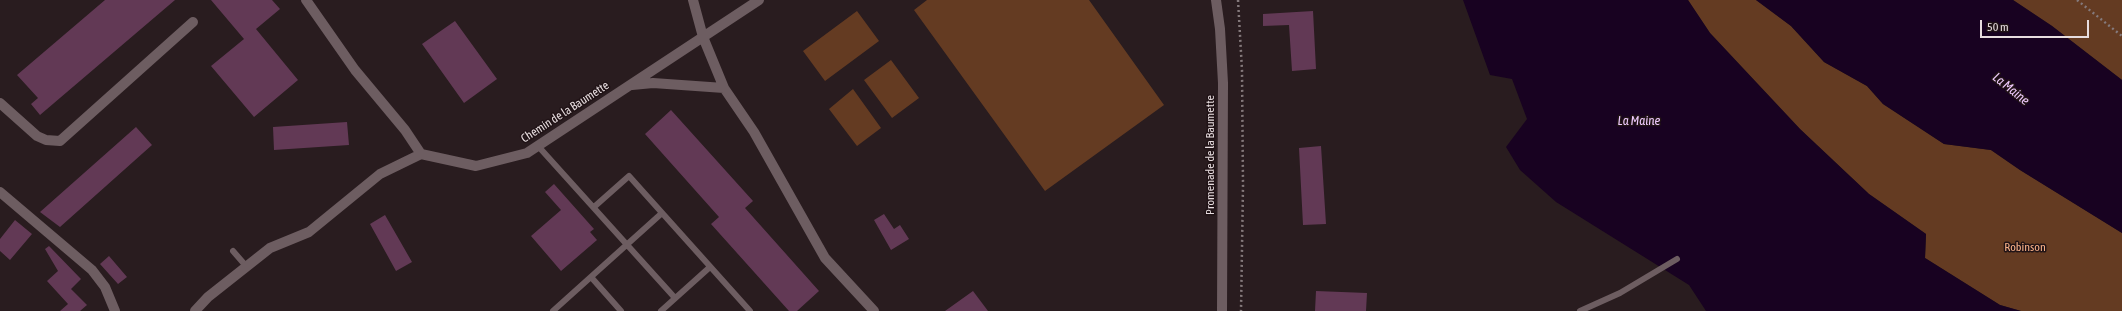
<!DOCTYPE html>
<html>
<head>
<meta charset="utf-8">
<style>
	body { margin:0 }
	#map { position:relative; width:2122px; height:311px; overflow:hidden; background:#291c1f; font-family:"Asap Condensed",sans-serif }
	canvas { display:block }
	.scale { position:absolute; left:1980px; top:20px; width:109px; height:18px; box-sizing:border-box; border:2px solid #e7dddf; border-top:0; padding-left:5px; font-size:12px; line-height:14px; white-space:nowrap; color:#e7dddf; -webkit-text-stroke:3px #201316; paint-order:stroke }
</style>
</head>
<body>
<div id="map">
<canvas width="2122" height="311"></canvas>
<div class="scale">50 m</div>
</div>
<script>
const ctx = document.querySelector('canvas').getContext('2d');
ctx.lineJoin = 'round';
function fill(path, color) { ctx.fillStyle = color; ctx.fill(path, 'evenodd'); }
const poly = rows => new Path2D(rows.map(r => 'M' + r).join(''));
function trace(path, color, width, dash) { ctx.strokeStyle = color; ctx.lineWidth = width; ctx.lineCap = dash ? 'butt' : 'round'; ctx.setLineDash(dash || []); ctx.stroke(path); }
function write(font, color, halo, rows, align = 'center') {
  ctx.font = font + ' "Asap Condensed",sans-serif'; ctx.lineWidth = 3; ctx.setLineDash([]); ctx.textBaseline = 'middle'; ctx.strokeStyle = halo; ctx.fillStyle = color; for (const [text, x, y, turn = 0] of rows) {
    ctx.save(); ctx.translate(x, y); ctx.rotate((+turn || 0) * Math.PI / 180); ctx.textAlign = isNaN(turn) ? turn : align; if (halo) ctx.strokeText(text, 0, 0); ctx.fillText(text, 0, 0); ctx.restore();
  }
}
fill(poly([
	[927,0,1089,0,1164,105,1045,191,914,10],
	[1688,0,1756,0,1791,26,1824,62,1867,86,1883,104,1944,144,1991,150,2020,170,2122,233,2122,311,2021,311,2000,305,1925,258,1926,234,1869,194,1800,129,1710,33],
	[2013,0,2122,0,2122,80,2052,26],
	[857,11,879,41,825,81,803,51],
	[891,60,919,98,892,118,864,80],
	[853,89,881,128,857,146,829,109]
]), '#643b22');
fill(poly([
	[1463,0,1688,0,1710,33,1800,129,1869,194,1926,234,1925,258,2000,305,2021,311,1706,311,1689,285,1556,202,1520,170,1506,147,1527,119,1512,79,1490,75],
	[1756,0,2013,0,2052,26,2122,80,2122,233,2020,170,1991,150,1944,144,1883,104,1867,86,1824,62,1791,26]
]), '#180221');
fill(poly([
	[105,0,175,0,40,115,31,104,38,98,17,75],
	[211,0,272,0,280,9,256,29,298,80,254,117,211,66,244,39],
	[1313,11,1316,69,1292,71,1289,25,1263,26,1263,14],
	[455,21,497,79,464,103,422,44],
	[671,110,753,201,745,208,819,291,797,311,789,311,711,224,719,217,645,134],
	[347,122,349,145,274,150,273,127],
	[136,127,152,145,60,227,40,212],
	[1321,146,1326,224,1303,225,1299,148],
	[554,184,594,229,590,232,597,240,561,271,531,236,561,210,545,192],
	[884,214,894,229,900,225,909,239,891,250,874,220],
	[385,215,412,262,396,271,370,224],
	[15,220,32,234,10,260,0,251,0,239],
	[49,246,81,279,71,289,87,305,80,311,60,311,68,304,47,281,58,271,45,249],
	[109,256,127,277,118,284,100,264],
	[973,291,988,311,945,311],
	[1316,291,1367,293,1366,311,1315,311]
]), '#623955');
trace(poly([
	[1238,0,1242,70,1243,185,1241,311],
	[2077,0,2122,36]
]), '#84797b', 2.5, [2, 3]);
trace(poly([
	[538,146,675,298],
	[594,207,629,176,750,311],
	[233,251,246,266],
	[591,277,621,311],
	[553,311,662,213],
	[661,311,710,267],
	[1580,311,1620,293,1677,259]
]), '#6d5d61', 6);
trace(poly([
	[306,0,355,70,405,130,421,154],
	[693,0,703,37,724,88,754,132,825,258,874,311],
	[1216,0,1220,29,1223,83,1222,311],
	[632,85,653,83,724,88],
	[0,103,37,136,46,140,60,141,193,22],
	[0,192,92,270,105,287,115,311],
	[195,311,208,297,270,248,309,232,380,174,421,154,476,166,527,153,759,0]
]), '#6d5d61', 10);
write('12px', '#e7dddf', '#201316', [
	["Chemin de la Baumette",565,112,-33],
	["Promenade de la Baumette",1210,155,-90]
]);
write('12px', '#f9b188', '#201316', [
	["Robinson",2025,247]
]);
write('italic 13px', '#efcafe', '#201316', [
	["La Maine",2011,89,39],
	["La Maine",1639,121]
]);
</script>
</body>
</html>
